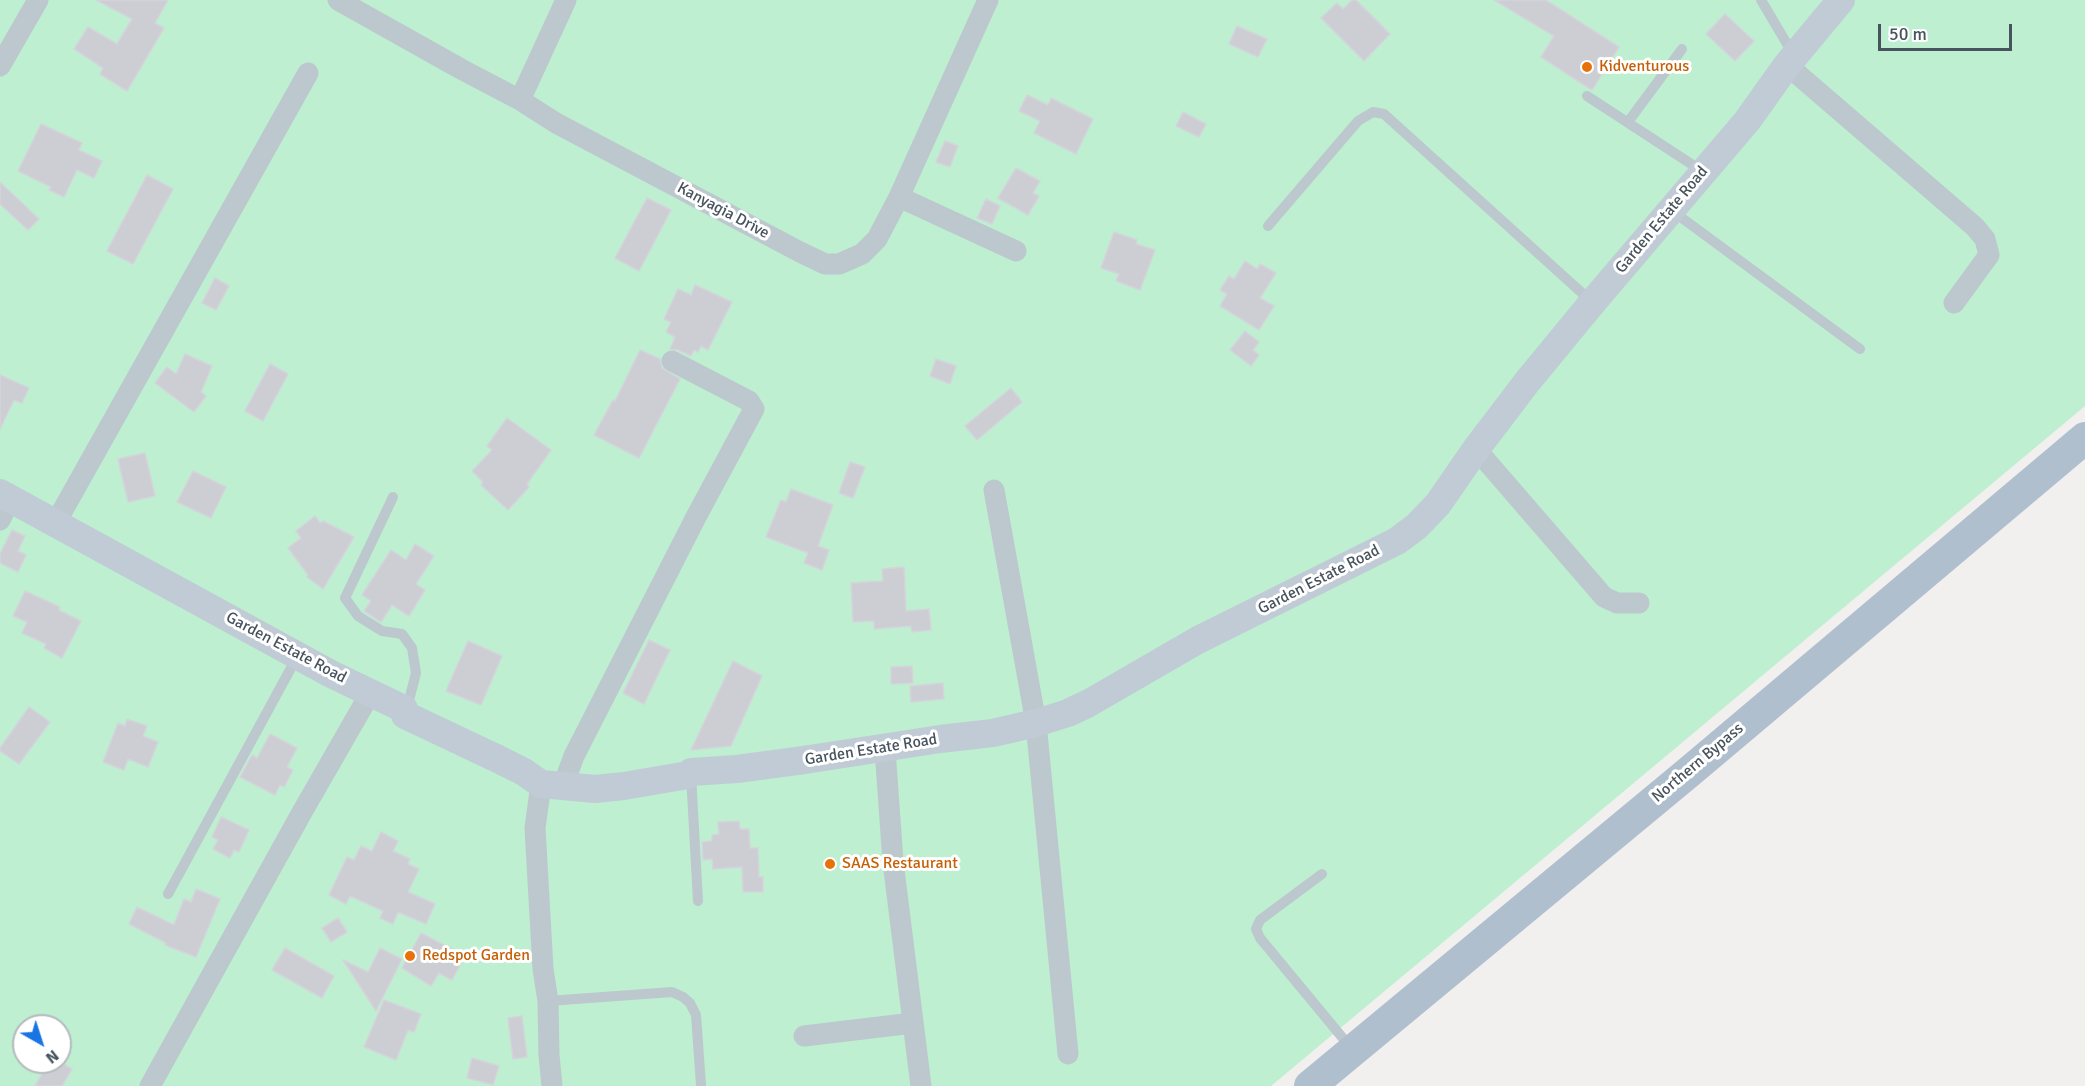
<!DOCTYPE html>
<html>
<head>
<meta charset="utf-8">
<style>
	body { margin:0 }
	#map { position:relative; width:2085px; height:1086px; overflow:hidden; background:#f2efef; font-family:Signika,sans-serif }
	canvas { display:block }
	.north { position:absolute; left:12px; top:1014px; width:60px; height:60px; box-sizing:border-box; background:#fff; border:2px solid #b5babe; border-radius:50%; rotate:141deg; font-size:16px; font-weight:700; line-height:24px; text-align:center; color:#47535d }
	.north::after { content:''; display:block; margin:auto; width:21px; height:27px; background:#1875e3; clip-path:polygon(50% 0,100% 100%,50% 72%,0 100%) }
	.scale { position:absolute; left:1878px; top:24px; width:134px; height:27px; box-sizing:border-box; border:3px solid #47535d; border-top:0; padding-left:8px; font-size:18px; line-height:21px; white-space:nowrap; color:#47535d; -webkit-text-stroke:4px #fff; paint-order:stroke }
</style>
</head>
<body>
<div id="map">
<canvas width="2085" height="1086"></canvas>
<div class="north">N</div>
<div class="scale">50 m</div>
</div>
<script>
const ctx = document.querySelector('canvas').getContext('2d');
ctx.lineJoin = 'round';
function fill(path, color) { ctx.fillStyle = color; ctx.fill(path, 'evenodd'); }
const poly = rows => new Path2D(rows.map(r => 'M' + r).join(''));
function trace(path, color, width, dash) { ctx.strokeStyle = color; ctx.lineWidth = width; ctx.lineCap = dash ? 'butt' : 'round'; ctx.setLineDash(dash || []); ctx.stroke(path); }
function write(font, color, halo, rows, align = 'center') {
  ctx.font = font + ' Signika,sans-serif'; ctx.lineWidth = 6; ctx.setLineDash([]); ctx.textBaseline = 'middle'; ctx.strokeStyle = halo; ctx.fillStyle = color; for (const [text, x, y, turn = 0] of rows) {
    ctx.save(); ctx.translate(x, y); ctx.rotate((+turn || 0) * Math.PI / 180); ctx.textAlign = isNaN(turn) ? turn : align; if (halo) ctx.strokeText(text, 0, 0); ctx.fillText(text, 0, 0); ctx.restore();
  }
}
fill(poly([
	[0,0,2085,0,2085,406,1271,1086,0,1086],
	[24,1026,60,1026,60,1062,24,1062]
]), '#bdefd0');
const building = poly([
	[96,0,168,0,155,23,164,28,127,91,100,74,103,68,74,49,88,27,117,44,132,19,96,0],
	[1352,0,1356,0,1390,34,1364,61,1321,18,1337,3,1343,9,1352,0],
	[1494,0,1546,0,1619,47,1592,90,1541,57,1554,36,1494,0],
	[1725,14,1754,41,1735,61,1706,34,1725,14],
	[1237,26,1267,39,1258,57,1229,44,1237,26],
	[1027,95,1048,105,1051,98,1093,119,1076,154,1034,133,1040,121,1019,111,1027,95],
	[1183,112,1206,124,1199,137,1176,126,1183,112],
	[41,124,82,143,79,150,102,161,94,178,77,170,64,197,49,190,51,187,18,171,41,124],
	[945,141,958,146,950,167,936,162,945,141],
	[1016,168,1040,181,1033,193,1039,196,1028,215,998,198,1016,168],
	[147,175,173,189,133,264,107,251,147,175],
	[0,182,39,219,28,230,0,204,0,182],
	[647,198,671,210,639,271,615,258,647,198],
	[986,199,1000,206,992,224,977,218,986,199],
	[1114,232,1137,240,1136,244,1155,250,1140,290,1116,281,1119,274,1101,268,1114,232],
	[1245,261,1257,269,1260,264,1276,273,1260,298,1274,306,1259,330,1220,306,1227,294,1220,290,1229,276,1234,279,1245,261],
	[215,278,229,286,216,310,202,303,215,278],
	[695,285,732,302,708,350,701,346,698,352,694,350,691,356,678,350,670,349,675,337,666,332,671,322,664,319,678,289,691,295,695,285],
	[1245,331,1259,342,1253,350,1259,355,1251,366,1230,350,1245,331],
	[640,350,660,359,662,368,680,379,639,458,594,435,613,400,615,401,640,350],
	[185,354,212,366,201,392,206,396,194,412,155,383,167,367,176,374,185,354],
	[936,359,956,366,950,384,930,376,936,359],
	[270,364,288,374,263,421,245,411,270,364],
	[0,375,29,388,22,403,14,400,0,429,0,375],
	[1011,388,1022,402,977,440,965,426,1011,388],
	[507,418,551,450,527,484,529,487,508,510,481,485,483,482,472,471,492,450,487,446,507,418],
	[145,453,155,496,128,502,118,459,145,453],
	[850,462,865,467,853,498,839,493,850,462],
	[193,471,226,487,211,518,177,502,193,471],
	[791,489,833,505,818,546,829,550,822,570,804,563,808,553,766,537,781,500,786,502,791,489],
	[315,516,320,523,323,521,354,537,323,589,307,577,308,575,288,548,301,538,296,531,315,516],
	[12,530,25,536,18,551,26,555,18,572,0,563,0,554,12,530],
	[415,544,434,556,416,584,425,590,409,616,392,605,381,622,364,611,371,601,362,595,391,550,406,560,415,544],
	[904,567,906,611,929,609,931,630,912,632,911,626,874,629,874,621,853,622,851,583,883,581,882,569,904,567],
	[25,591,60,607,59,610,81,621,62,658,44,648,46,644,22,633,27,622,13,616,25,591],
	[649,640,670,650,644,704,623,693,649,640],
	[468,641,502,656,481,705,446,691,468,641],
	[733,661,762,676,731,746,691,750,733,661],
	[912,666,913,683,891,684,891,667,912,666],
	[943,683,944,699,911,702,910,686,943,683],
	[29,707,50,722,19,764,0,751,0,748,29,707],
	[127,719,147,726,143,736,158,742,148,767,128,759,124,770,103,762,118,723,125,726,127,719],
	[270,734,297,748,287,767,293,770,284,787,280,785,275,795,240,777,252,755,257,758,270,734],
	[221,817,249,830,239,852,234,850,230,858,213,849,218,840,212,837,221,817],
	[739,821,740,829,749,829,750,848,758,848,759,877,763,877,763,892,743,892,742,867,713,869,712,859,703,860,702,842,712,841,712,835,719,834,718,822,739,821],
	[381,832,398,841,393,851,410,859,408,864,419,869,408,892,435,904,426,924,398,912,393,924,380,918,383,911,350,896,346,904,329,895,347,857,354,860,361,846,372,851,381,832],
	[196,889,220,899,196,957,165,945,166,943,129,924,137,907,174,925,184,899,191,902,196,889],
	[338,918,347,932,331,942,322,928,338,918],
	[421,933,465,956,452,980,439,973,431,986,402,968,421,933],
	[285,948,334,976,322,998,272,970,285,948],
	[380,948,402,959,376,1011,343,960,368,972,380,948],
	[384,1000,421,1014,414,1032,408,1030,396,1060,364,1047,384,1000],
	[522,1016,527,1057,513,1059,508,1018,522,1016],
	[472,1058,499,1066,493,1085,467,1078,472,1058],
	[49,1062,60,1062,72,1069,62,1086,35,1086,49,1062]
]);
fill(building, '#ccced4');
trace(building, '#d3d5db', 1.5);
trace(poly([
	[1761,0,1793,54],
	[1587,96,1702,171],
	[1628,122,1682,49],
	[1671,210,1860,349],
	[1268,226,1358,121,1373,112,1384,114,1592,302],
	[393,497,345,598,358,616,382,631,402,634,412,648,416,673,407,708],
	[691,775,698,901],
	[1322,874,1260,920,1256,929,1260,938,1351,1048],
	[168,894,297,657],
	[548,1001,672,992,683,997,690,1003,696,1015,701,1085]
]), '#bdc7ce', 10);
trace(poly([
	[338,0,461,69,520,100,556,123,800,252,825,264,839,264,862,254,877,239,899,197,988,0],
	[1787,65,1975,227,1985,239,1989,255,1954,303],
	[0,66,38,0],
	[520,100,566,0],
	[899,197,1016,251],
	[1476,449,1604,597,1617,603,1639,603],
	[994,490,1036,723,1068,1054],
	[0,520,10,500],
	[55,524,308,73],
	[885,749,893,862,921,1086],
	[541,784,535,828,543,969,548,1001,549,1055,552,1086],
	[573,788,567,775,574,756,696,517,754,409,749,401,672,361],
	[804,1036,913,1023],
	[150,1086,301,814,371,692]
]), '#bdc7ce', 21);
trace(poly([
	[0,493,331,674,404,709,405,715,498,759,524,772,541,784,595,789,624,786,688,775,691,772,737,769,804,760,940,739,993,733,1036,723,1068,713,1089,703,1198,640,1397,541,1417,526,1438,504,1476,449,1527,382,1592,303,1747,121,1787,65,1841,0]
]), '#c0cbd6', 28);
trace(poly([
	[1310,1086,1689,772,2085,438]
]), '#afbfce', 32);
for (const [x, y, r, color] of [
	[1587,67,6,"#e8710a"],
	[830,864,6,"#e8710a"],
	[410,956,6,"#e8710a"]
]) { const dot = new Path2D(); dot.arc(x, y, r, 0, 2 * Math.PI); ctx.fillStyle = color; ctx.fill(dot); trace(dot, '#fff', 2); }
write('16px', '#c56008', '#fff', [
	["Kidventurous",1599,67],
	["SAAS Restaurant",842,864],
	["Redspot Garden",422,956]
], 'left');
write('16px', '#47535d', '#fff', [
	["Kanyagia Drive",723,211,28],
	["Garden Estate Road",1662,220,-50],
	["Garden Estate Road",1319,580,-27],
	["Garden Estate Road",286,648,28],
	["Garden Estate Road",871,750,-9],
	["Northern Bypass",1698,763,-40]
]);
</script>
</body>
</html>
